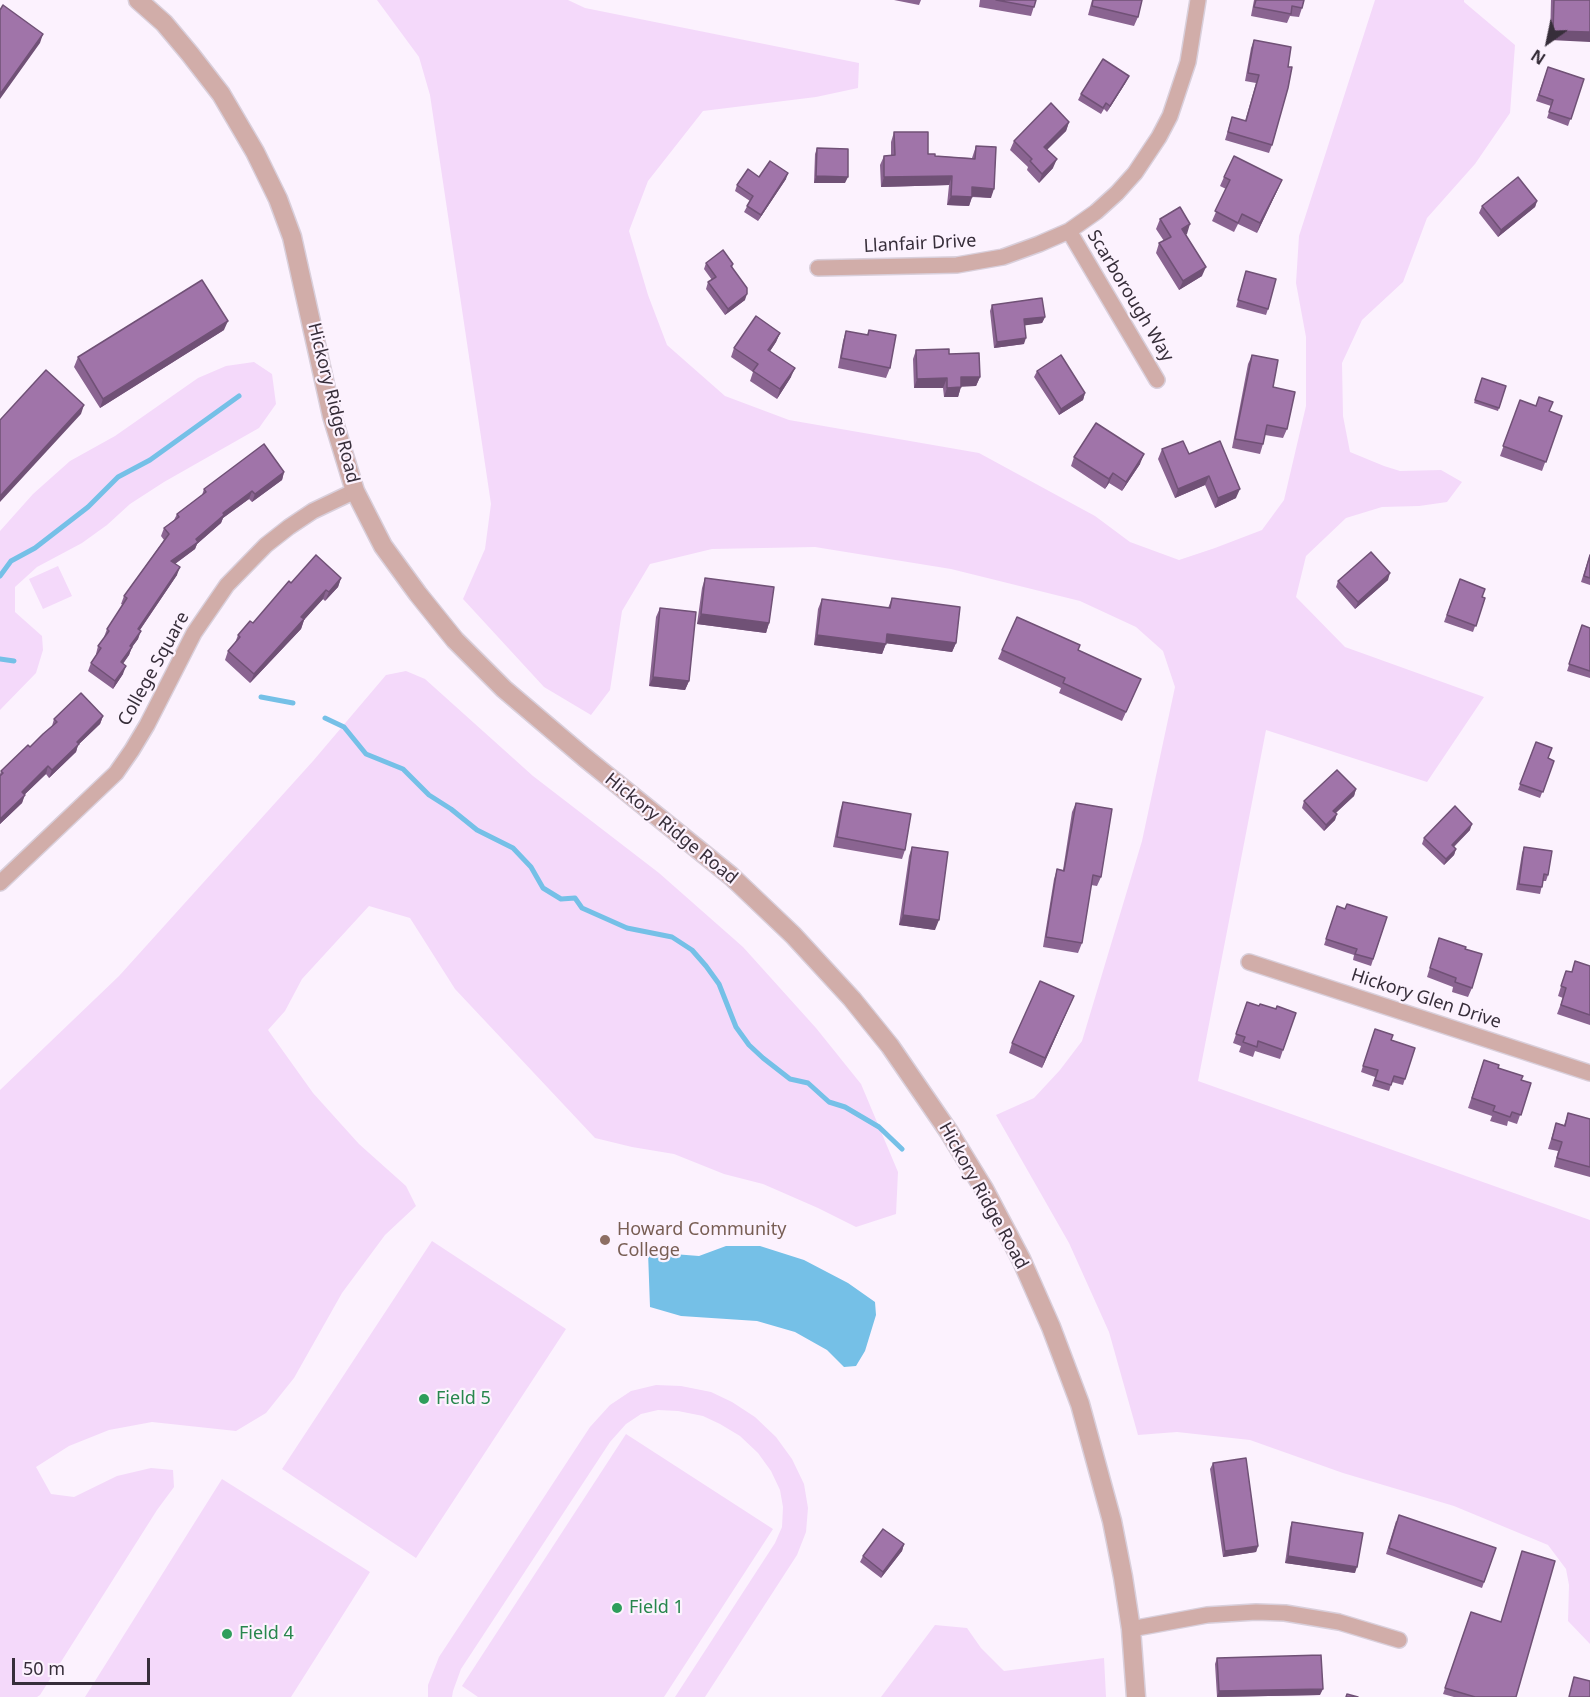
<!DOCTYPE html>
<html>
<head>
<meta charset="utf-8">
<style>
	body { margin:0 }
	#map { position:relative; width:1590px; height:1697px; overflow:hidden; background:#fcf2fe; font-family:"Noto Sans",sans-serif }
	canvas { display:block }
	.north { position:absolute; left:1518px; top:12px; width:60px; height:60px; -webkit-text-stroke:4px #fcf2fe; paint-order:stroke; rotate:213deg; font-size:16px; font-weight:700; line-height:24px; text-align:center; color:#372e3a }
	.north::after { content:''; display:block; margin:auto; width:21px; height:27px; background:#372e3a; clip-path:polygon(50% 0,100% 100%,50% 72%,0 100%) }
	.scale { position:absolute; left:12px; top:1658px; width:138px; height:27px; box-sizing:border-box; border:3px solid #372e3a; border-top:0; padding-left:8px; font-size:18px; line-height:21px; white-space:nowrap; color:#372e3a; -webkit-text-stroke:4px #fcf2fe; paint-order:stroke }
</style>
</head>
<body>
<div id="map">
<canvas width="1590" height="1697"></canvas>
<div class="north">N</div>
<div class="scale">50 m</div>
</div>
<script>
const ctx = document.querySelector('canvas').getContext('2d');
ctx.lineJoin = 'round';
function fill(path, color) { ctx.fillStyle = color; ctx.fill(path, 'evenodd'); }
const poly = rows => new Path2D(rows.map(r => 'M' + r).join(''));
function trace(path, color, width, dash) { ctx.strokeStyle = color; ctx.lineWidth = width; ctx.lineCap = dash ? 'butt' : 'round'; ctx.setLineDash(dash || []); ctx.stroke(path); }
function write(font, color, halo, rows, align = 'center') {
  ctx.font = font + ' "Noto Sans",sans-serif'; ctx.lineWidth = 4.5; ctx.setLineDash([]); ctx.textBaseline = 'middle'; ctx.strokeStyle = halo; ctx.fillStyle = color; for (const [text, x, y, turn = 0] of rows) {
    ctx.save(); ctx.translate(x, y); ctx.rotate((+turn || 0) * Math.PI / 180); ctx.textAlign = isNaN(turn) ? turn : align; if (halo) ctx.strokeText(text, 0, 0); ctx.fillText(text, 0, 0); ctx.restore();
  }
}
fill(poly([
	[377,0,568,0,585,8,859,63,858,88,816,97,703,111,648,181,629,231,648,295,667,345,725,396,789,420,979,453,1095,516,1130,542,1179,560,1215,548,1262,530,1284,500,1306,406,1306,337,1296,283,1299,236,1375,0,1464,0,1464,2,1515,45,1510,113,1475,164,1427,218,1403,282,1362,320,1342,363,1343,416,1350,452,1384,466,1400,471,1441,470,1462,482,1447,502,1419,506,1382,507,1346,518,1306,556,1296,597,1345,647,1484,697,1427,782,1266,730,1198,1081,1590,1220,1590,1644,1568,1621,1569,1585,1566,1569,1548,1545,1454,1506,1343,1473,1250,1440,1177,1432,1138,1435,1109,1332,1069,1243,996,1115,1034,1098,1060,1070,1082,1041,1142,841,1175,687,1163,651,1136,627,1080,601,951,569,815,547,712,549,650,564,622,611,610,690,591,715,544,687,463,599,485,549,491,504,430,95,419,57],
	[254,362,272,374,276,404,259,428,164,482,130,504,107,525,82,543,37,567,15,587,15,612,42,636,43,650,36,673,0,710,0,531,33,494,70,461,115,436,198,378,226,366],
	[58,566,72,596,43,609,29,579],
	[406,671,425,679,533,776,659,873,743,947,816,1028,861,1084,898,1172,896,1214,856,1227,818,1208,763,1184,724,1174,674,1154,632,1147,595,1138,455,989,410,918,369,906,302,979,285,1011,268,1030,313,1093,359,1144,406,1186,416,1206,385,1235,342,1293,294,1378,266,1413,236,1431,152,1422,109,1430,69,1446,36,1467,51,1494,74,1497,117,1476,151,1468,173,1470,174,1487,157,1510,40,1695,37,1697,0,1697,0,1090,119,976,313,761,386,675],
	[432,1241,566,1329,416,1558,282,1469],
	[656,1385,681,1386,711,1392,732,1402,755,1417,776,1437,792,1459,804,1484,808,1508,806,1532,797,1555,705,1697,675,1697,775,1543,782,1527,783,1507,780,1490,771,1471,758,1453,740,1436,720,1424,703,1416,678,1411,658,1410,641,1414,626,1424,610,1442,461,1669,453,1691,452,1697,428,1697,428,1685,439,1657,590,1427,610,1405,631,1391],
	[626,1434,773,1529,664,1697,478,1697,462,1686],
	[222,1479,370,1572,291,1697,85,1697],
	[935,1625,967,1628,981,1648,1004,1671,1104,1658,1106,1697,881,1697]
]), '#f4d9fa');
fill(poly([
	[726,1246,760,1246,804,1260,848,1283,875,1302,876,1315,865,1351,856,1366,844,1367,827,1350,795,1332,757,1321,681,1316,650,1307,648,1252,699,1256]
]), '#75c0e7');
trace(poly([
	[0,576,11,561,35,548,88,507,118,477,150,460,239,396],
	[0,659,14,661],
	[261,697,293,703],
	[325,718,344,727,366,754,403,769,429,795,451,809,477,830,513,848,531,867,543,888,561,899,575,898,582,908,627,928,672,937,692,950,706,966,719,984,736,1027,749,1045,763,1058,790,1079,808,1083,829,1102,845,1107,879,1127,902,1149]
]), '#75c0e7', 5);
const minor = poly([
	[1069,231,1157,380],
	[818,268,957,265,1003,257,1039,244,1069,231,1096,212,1117,193,1135,173,1159,137,1170,116,1188,62,1198,0],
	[0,883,116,773,132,750,147,725,194,633,227,585,266,545,289,527,313,511,355,491],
	[1249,962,1590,1073],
	[1131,1629,1207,1615,1256,1612,1285,1613,1339,1622,1399,1640]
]);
const tertiary = poly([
	[138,0,164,23,190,54,221,94,255,152,278,199,292,237,332,416,355,491,383,546,418,594,455,640,504,689,584,757,731,876,793,935,852,999,890,1046,949,1132,984,1189,1021,1259,1051,1327,1080,1404,1112,1521,1123,1577,1131,1629,1136,1697]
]);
trace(minor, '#d9cfdb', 18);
trace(tertiary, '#d9cfdb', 21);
trace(minor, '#d1ada9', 15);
trace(tertiary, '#d1ada9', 18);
fill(poly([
	[894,0,921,0,919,5],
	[980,0,1036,0,1031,16,979,7],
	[1092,0,1142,0,1138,17,1134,26,1088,15],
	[1254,0,1304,0,1302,8,1299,17,1290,16,1287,23,1251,16],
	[1551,0,1590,0,1550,40],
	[1254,40,1272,145,1269,153,1225,140,1232,117,1245,121,1256,83,1245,81,1251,48],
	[1548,67,1584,79,1568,126,1547,118,1551,106,1536,101],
	[1126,82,1107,112,1104,109,1101,114,1078,100,1081,94],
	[1069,122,1066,131,1047,149,1053,168,1039,183,1027,170,1028,167,1010,150,1014,141],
	[894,132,928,154,935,156,972,158,976,146,991,198,972,197,969,206,947,205,949,185,881,187,880,165,884,156,891,156,891,142],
	[817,148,845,183,814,183,815,154],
	[759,177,786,179,758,221,744,212,750,201,735,191,737,185],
	[1224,177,1282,180,1278,189,1257,233,1238,224,1234,232,1212,221,1226,189,1220,186],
	[1537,201,1535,207,1498,237,1479,213,1482,206],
	[1160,219,1187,234,1186,234,1202,276,1179,290,1156,253,1159,243,1164,241,1156,229],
	[706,263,733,264,732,268,745,300,725,315,706,289,708,282,712,280,704,269],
	[1246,271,1268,309,1266,315,1236,307],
	[992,305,1045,317,1042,323,1024,325,1024,344,994,348,990,311],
	[224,330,100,408,74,367,78,357],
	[869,330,890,368,886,378,838,368,843,341,846,331,867,335],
	[780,333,776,342,770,351,791,377,777,399,750,381,753,372,731,357,734,348],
	[916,350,949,354,980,377,976,386,961,386,958,397,944,397,943,388,914,388,913,359],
	[1252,355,1273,387,1287,429,1283,438,1265,435,1263,444,1260,454,1232,448,1248,364],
	[1037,371,1085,393,1083,400,1059,415,1034,377],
	[1482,378,1506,386,1498,411,1474,403],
	[1520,400,1562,416,1542,471,1500,456],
	[1162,449,1189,454,1236,498,1215,508,1205,485,1175,498,1158,459],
	[1074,457,1140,464,1122,491,1109,483,1105,489,1071,466],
	[284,472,282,480,252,502,249,499,223,518,221,523,197,544,195,549,175,564,177,575,140,630,138,639,132,647,129,655,123,664,123,674,113,689,88,671,91,663,97,655,96,654,98,646,105,637,104,637,107,629,123,605,121,604,124,596,164,540,161,536,164,528,174,520,177,514,202,495,204,489],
	[1590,554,1590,585,1581,582],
	[341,578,338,587,325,601,323,599,310,613,304,620,301,629,250,683,225,660,228,651,235,643,238,635,253,623],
	[705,578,769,623,766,633,697,624,702,588],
	[1460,579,1482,597,1485,598,1473,632,1444,622],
	[1388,580,1355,609,1336,587,1338,581],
	[892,598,956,643,952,652,886,643,882,654,814,645,818,609,822,599,888,608],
	[660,608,689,681,685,690,649,686,656,617],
	[1582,625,1590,628,1590,678,1567,671],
	[1002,650,1078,650,1137,688,1122,721,1059,693,1061,688,998,659],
	[103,716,100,724,78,745,76,752,49,778,46,774,24,795,22,803,0,824,0,774,1,771,30,747,52,726,54,719],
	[1536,742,1548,758,1554,761,1540,798,1518,790],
	[1356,789,1354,796,1336,813,1335,820,1324,831,1302,808,1304,801],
	[843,802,905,850,902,859,833,847,840,811],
	[1076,803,1101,877,1097,886,1091,885,1082,943,1078,953,1043,947,1054,879,1057,869,1063,870,1072,812],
	[1470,830,1454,847,1456,849,1454,855,1444,865,1422,844,1424,838],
	[912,847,935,930,899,925,909,856],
	[1524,847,1548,875,1546,881,1543,881,1540,894,1516,890,1522,853],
	[1337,906,1345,909,1387,917,1371,966,1353,960,1354,955,1324,945],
	[1439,938,1472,988,1468,997,1452,992,1453,987,1427,977],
	[1590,966,1590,1025,1557,1014,1563,998,1558,996,1563,980,1571,972],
	[1074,996,1042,1068,1009,1053,1012,1043],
	[1247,1002,1283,1050,1280,1059,1255,1051,1253,1057,1239,1052,1241,1046,1233,1043],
	[1375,1029,1391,1040,1415,1048,1403,1085,1392,1082,1389,1091,1372,1086,1375,1077,1361,1072],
	[1484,1060,1498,1068,1521,1080,1531,1083,1517,1124,1508,1121,1507,1126,1490,1121,1492,1116,1468,1108],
	[1568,1113,1590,1119,1590,1177,1554,1167,1558,1151,1548,1149,1556,1123,1564,1125],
	[1213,1463,1258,1546,1256,1552,1223,1557,1210,1469],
	[1396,1521,1496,1548,1482,1588,1386,1554],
	[1292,1522,1355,1573,1285,1563,1290,1528],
	[904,1544,902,1551,881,1578,860,1562,863,1556],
	[1471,1612,1516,1697,1454,1697,1443,1694],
	[1217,1658,1320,1695,1217,1697,1215,1664]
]), '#8a6491');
fill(poly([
	[1553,31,1590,32,1590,42,1550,40],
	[43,34,40,43,0,99,0,94],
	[1129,76,1126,82,1107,112,1110,106],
	[1069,122,1066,131,1041,156,1044,147],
	[1057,159,1053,168,1039,183,1042,174],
	[788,173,786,179,758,221,761,215],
	[816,176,848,177,845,183,814,183],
	[952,176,949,185,881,187,884,177],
	[1282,180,1278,189,1257,233,1260,223],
	[972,187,994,189,991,198,969,196],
	[951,196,972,197,969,206,947,205],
	[1537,201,1535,207,1498,237,1501,230],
	[1190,224,1187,234,1179,239,1182,229],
	[1206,267,1202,276,1179,290,1183,281],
	[747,294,745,300,725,315,728,309],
	[1045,317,1042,323,1021,326,1024,319],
	[228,321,224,330,100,408,103,399],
	[780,333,776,342,765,359,768,350],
	[1026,338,1024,344,994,348,997,342],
	[795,368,791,377,777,399,780,389],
	[961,377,980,377,976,386,958,387],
	[947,378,943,388,914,388,917,379],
	[961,387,958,397,944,397,947,388],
	[1085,393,1083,400,1059,415,1061,409],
	[84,405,81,414,0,502,0,496],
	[1144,454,1140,464,1122,491,1126,482],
	[284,472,282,480,252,502,255,494],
	[1113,473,1109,483,1105,489,1109,479],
	[1209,476,1205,485,1175,498,1178,489],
	[1240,489,1236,498,1215,508,1218,498],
	[252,491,249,499,223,518,221,523,197,544,195,549,168,569,171,561,223,513],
	[180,567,177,575,135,637,138,629],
	[1390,573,1388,580,1355,609,1358,602],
	[341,578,338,587,325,601,329,592],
	[326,590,323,599,304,620,301,629,250,683,254,674,301,617],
	[701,614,769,623,766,633,697,624],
	[141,631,138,639,127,654,130,646],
	[887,634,956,643,952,652,884,643],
	[817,635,886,644,882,654,814,645],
	[132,647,129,655,118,670,121,662],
	[126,666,123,674,113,689,115,681],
	[653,677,689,681,685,690,649,686],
	[103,716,100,724,78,745,76,752,49,778,52,770,77,742],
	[48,766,46,774,19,800,22,792],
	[1356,789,1354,796,1331,817,1333,811],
	[25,795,22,803,0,824,0,819],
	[1337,814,1335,820,1324,831,1326,825],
	[1472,824,1470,830,1449,851,1452,845],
	[1456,849,1454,855,1444,865,1446,859],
	[903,915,939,920,935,930,899,925],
	[1074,996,1042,1068,1045,1058],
	[904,1544,902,1551,881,1578,883,1572],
	[1258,1546,1256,1552,1223,1557,1225,1551],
	[1288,1556,1357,1567,1355,1573,1285,1563],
	[1323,1689,1320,1695,1217,1697,1219,1691]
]), '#705176');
const building = poly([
	[996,0,1036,0,1034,7,996,0],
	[1093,0,1142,0,1138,17,1092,6,1093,0],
	[1256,0,1304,0,1302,8,1292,6,1291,14,1254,7,1256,0],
	[1554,0,1590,0,1590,32,1553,31,1554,0],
	[3,5,43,34,0,94,0,10,3,5],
	[1254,40,1291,47,1288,67,1292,67,1288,88,1272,145,1228,132,1232,117,1246,121,1259,75,1248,73,1254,40],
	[1103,59,1129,76,1110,106,1106,103,1103,108,1081,94,1103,59],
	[1548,67,1584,79,1571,119,1549,112,1553,100,1539,95,1548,67],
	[1051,103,1069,122,1044,147,1057,159,1042,174,1030,161,1032,159,1014,141,1051,103],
	[894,132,928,132,928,154,935,154,935,156,975,159,976,146,996,147,994,189,972,187,972,197,951,196,952,176,884,177,884,156,895,155,894,132],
	[817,148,848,149,848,177,816,176,817,148],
	[1234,156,1282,180,1260,223,1242,214,1238,223,1215,211,1230,180,1224,177,1234,156],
	[770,161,788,173,761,215,747,206,753,196,737,185,748,169,759,177,770,161],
	[1518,177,1537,201,1501,230,1482,206,1518,177],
	[1180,207,1190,224,1182,229,1206,267,1183,281,1159,243,1171,237,1160,219,1180,207],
	[723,250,733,264,731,266,747,288,747,294,728,309,708,282,716,277,706,263,723,250],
	[1246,271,1276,279,1268,309,1238,300,1246,271],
	[202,280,228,321,103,399,78,357,202,280],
	[1042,298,1045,317,1024,319,1026,338,997,342,992,305,1042,298],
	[756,316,780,333,768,350,795,368,780,389,753,371,758,364,734,348,756,316],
	[869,330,896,335,890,368,841,358,846,331,868,335,869,330],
	[949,349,949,354,979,353,980,377,961,377,961,387,947,388,947,378,917,379,916,350,949,349],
	[1061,355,1085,393,1061,409,1037,371,1061,355],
	[1252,355,1278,360,1273,387,1295,392,1287,429,1267,425,1263,444,1235,439,1252,355],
	[46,370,84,405,0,496,0,420,46,370],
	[1482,378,1506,386,1499,408,1475,400,1482,378],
	[1539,397,1553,402,1549,411,1562,416,1546,462,1503,446,1520,400,1536,406,1539,397],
	[1096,423,1144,454,1126,482,1113,473,1109,479,1074,457,1096,423],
	[1183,441,1189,454,1220,441,1240,489,1218,498,1209,476,1178,489,1162,449,1183,441],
	[264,444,284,472,255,494,252,491,223,513,224,515,196,539,198,542,171,561,180,567,138,629,141,631,130,646,132,647,121,662,126,666,115,681,91,663,101,648,98,646,109,631,107,629,127,598,124,596,169,534,164,528,179,517,177,514,206,492,204,489,264,444],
	[1371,552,1390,573,1358,602,1338,581,1371,552],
	[316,555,341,578,329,592,326,590,314,603,301,617,304,619,254,674,228,651,240,637,238,635,250,621,253,623,289,581,291,583,316,555],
	[1590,555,1590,578,1584,576,1590,555],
	[705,578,774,587,769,623,701,614,705,578],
	[1460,579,1485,589,1482,597,1485,598,1476,626,1447,615,1460,579],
	[892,598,960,607,956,643,887,634,886,644,817,635,822,599,890,608,892,598],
	[660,608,696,612,689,681,653,677,660,608],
	[1017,617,1080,645,1078,650,1141,679,1126,712,1063,683,1065,678,1002,650,1017,617],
	[1582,625,1590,628,1590,671,1569,664,1582,625],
	[81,693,103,716,77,742,79,744,52,770,48,766,22,792,25,795,0,819,0,776,3,773,1,771,28,745,30,747,43,734,57,722,54,719,81,693],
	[1536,742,1552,748,1548,758,1554,761,1543,792,1520,784,1536,742],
	[1337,770,1356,789,1333,811,1337,814,1326,825,1304,801,1337,770],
	[843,802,911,814,905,850,837,837,843,802],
	[1076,803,1112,809,1101,877,1093,875,1082,943,1046,937,1057,869,1064,871,1076,803],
	[1455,806,1472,824,1452,845,1456,849,1446,859,1424,838,1455,806],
	[912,847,948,852,939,920,903,915,912,847],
	[1524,847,1552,851,1548,875,1544,874,1542,887,1519,884,1524,847],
	[1347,904,1387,917,1373,959,1355,954,1357,949,1326,939,1337,906,1345,909,1347,904],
	[1439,938,1466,947,1465,949,1482,954,1472,988,1455,982,1456,978,1430,968,1439,938],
	[1575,961,1590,966,1590,1015,1561,1005,1566,988,1561,986,1566,971,1572,972,1575,961],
	[1040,981,1074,996,1045,1058,1012,1043,1040,981],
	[1247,1002,1259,1006,1260,1004,1276,1009,1277,1006,1296,1013,1283,1050,1258,1041,1257,1047,1243,1042,1245,1037,1236,1034,1247,1002],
	[1375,1029,1393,1035,1391,1040,1415,1048,1405,1079,1394,1076,1391,1085,1375,1080,1378,1070,1363,1066,1375,1029],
	[1484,1060,1499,1065,1498,1068,1523,1076,1521,1080,1531,1083,1521,1115,1512,1112,1510,1117,1493,1111,1495,1106,1472,1098,1484,1060],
	[1568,1113,1590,1119,1590,1167,1557,1158,1562,1142,1552,1139,1556,1123,1565,1126,1568,1113],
	[1246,1458,1258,1546,1225,1551,1213,1463,1246,1458],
	[1399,1515,1496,1548,1484,1582,1389,1548,1399,1515],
	[1292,1522,1363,1533,1357,1567,1288,1556,1292,1522],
	[883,1529,904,1544,883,1572,863,1556,883,1529],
	[1522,1551,1555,1561,1516,1697,1475,1697,1445,1688,1471,1612,1501,1622,1522,1551],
	[1321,1655,1323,1689,1219,1691,1217,1658,1321,1655],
	[1574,1677,1590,1681,1590,1697,1569,1697,1574,1677],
	[1347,1694,1358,1697,1346,1697,1347,1694]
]);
fill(building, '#a074a9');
trace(building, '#705176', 1.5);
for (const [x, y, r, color] of [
	[605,1240,6,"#8d6e63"],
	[424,1399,6,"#2e9e5b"],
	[617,1608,6,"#2e9e5b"],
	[227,1634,6,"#2e9e5b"]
]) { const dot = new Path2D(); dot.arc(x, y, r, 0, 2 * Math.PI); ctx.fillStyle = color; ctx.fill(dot); trace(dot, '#fcf2fe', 2); }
write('18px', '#372e3a', '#fcf2fe', [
	["Llanfair Drive",920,244,-3],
	["Scarborough Way",1130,296,59],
	["Hickory Ridge Road",333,403,76],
	["College Square",154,669,-61],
	["Hickory Ridge Road",671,829,39],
	["Hickory Glen Drive",1426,999,18],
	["Hickory Ridge Road",983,1196,61]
]);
write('18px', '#785e54', '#fcf2fe', [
	["Howard Community",617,1230],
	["College",617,1251]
], 'left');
write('18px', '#27864d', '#fcf2fe', [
	["Field 5",436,1399],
	["Field 1",629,1608],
	["Field 4",239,1634]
], 'left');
</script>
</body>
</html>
